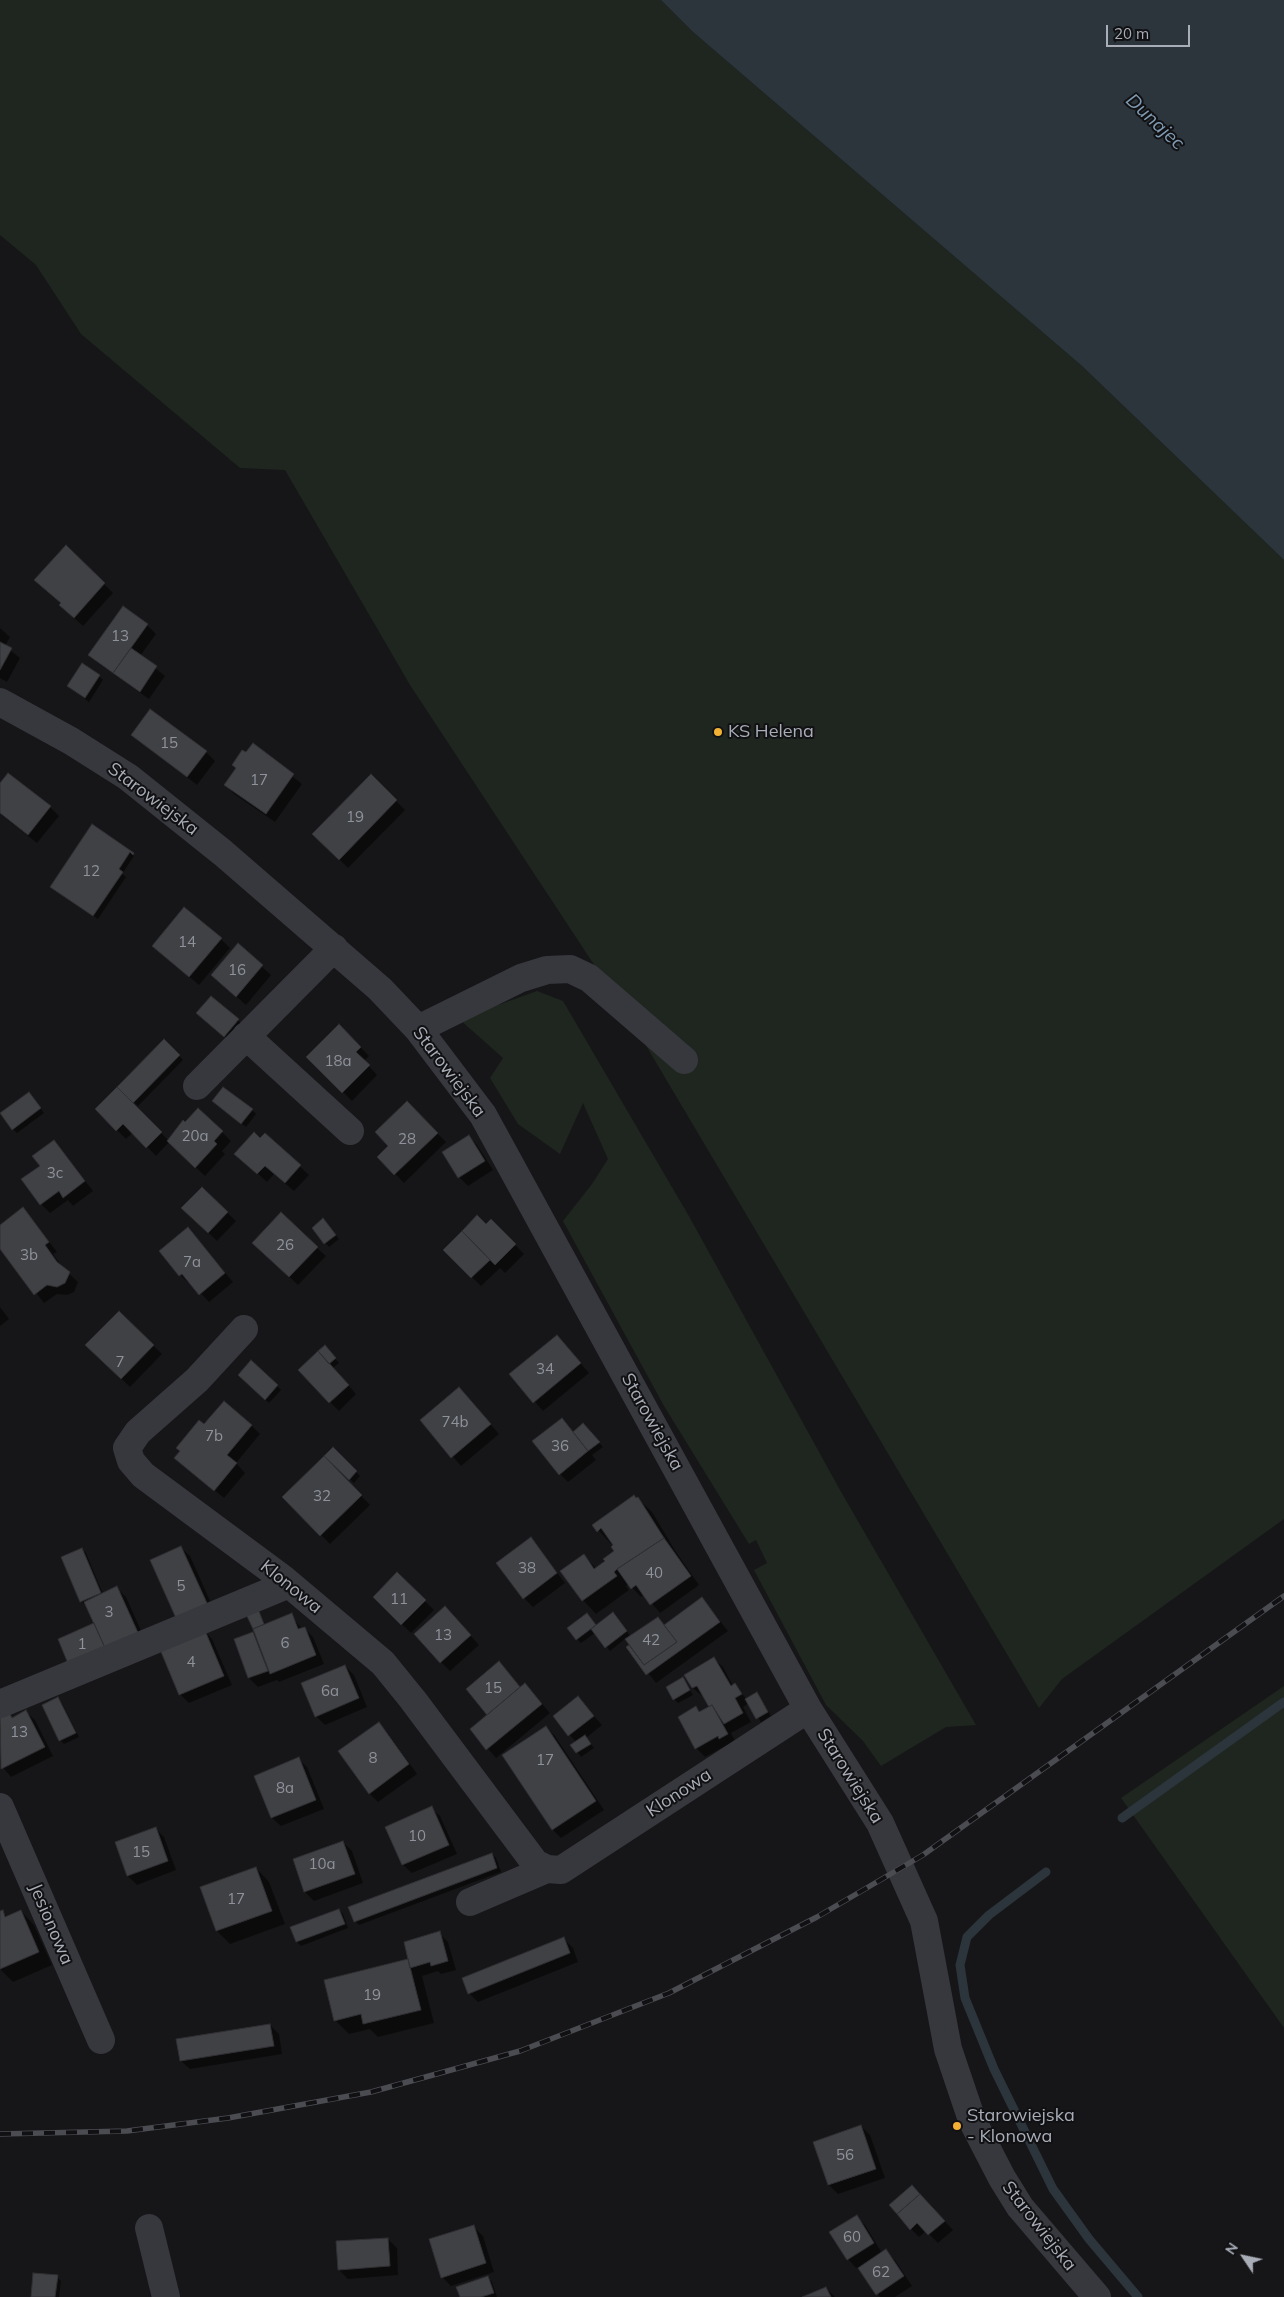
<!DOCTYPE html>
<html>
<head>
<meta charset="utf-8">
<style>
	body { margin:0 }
	#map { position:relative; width:1284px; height:2297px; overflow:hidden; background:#161618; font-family:Mulish,sans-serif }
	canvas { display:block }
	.north { position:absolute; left:1219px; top:2232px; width:50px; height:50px; -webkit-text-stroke:4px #111113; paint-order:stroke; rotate:304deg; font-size:14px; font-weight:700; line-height:20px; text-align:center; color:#a8adb8 }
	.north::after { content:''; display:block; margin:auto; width:18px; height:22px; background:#a8adb8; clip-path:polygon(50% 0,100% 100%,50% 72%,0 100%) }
	.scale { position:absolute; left:1106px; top:25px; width:84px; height:22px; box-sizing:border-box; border:2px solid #a8adb8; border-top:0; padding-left:6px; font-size:15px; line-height:18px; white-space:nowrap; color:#a8adb8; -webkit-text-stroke:4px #111113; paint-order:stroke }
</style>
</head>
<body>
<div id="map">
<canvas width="1284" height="2297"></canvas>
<div class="north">N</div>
<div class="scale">20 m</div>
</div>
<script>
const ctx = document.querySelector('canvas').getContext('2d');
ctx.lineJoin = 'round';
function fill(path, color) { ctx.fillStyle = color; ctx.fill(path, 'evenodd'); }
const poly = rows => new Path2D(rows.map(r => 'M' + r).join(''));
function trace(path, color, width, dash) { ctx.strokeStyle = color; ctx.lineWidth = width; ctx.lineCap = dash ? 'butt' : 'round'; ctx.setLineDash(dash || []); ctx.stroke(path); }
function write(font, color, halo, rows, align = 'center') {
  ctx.font = font + ' Mulish,sans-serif'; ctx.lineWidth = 4; ctx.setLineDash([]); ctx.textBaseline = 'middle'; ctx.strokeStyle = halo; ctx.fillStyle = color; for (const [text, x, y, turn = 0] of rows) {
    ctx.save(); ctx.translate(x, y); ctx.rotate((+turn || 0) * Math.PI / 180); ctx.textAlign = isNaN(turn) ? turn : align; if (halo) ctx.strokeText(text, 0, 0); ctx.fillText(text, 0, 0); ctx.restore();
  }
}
fill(poly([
	[0,0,661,0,693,32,1082,366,1284,560,1284,1519,1062,1679,1039,1708,635,1027,410,685,285,470,240,468,81,334,36,265,0,235],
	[537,991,563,1001,690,1218,840,1490,976,1725,946,1727,881,1766,863,1741,826,1705,754,1570,767,1563,756,1540,749,1544,664,1406,563,1221,592,1184,608,1159,583,1103,560,1154,518,1124,490,1078,503,1058,459,1019],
	[1284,1686,1284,2028,1121,1798]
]), '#1e261f');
fill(poly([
	[661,0,1284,0,1284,560,1082,366,693,32]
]), '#2c353c');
fill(poly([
	[66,546,113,593,83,626,70,614],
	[147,625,156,634,140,656,165,676,149,699,98,663,90,655],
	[0,628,10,637,5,646,20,658,7,682,0,678],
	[99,676,103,680,89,702,68,686],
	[133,735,206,752,215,761,197,785],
	[253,745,302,784,275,822,234,794,226,785],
	[371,776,405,810,348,868,314,834],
	[0,785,50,807,59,816,37,843,0,814],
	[130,852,134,856,122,874,126,877,98,919,51,887],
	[221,939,230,948,199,985,162,954],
	[238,945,271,975,246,1005,212,975],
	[211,997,242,1024,229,1040,202,1017],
	[339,1026,369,1056,364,1061,377,1075,352,1101,308,1057],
	[164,1041,183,1060,138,1106,122,1090,120,1092,169,1141,222,1132,231,1141,222,1151,225,1154,205,1176,169,1142,156,1156,133,1132,126,1139,96,1109],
	[33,1097,44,1113,17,1133,13,1129],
	[407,1103,446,1142,404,1183,379,1157,390,1146],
	[217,1105,252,1110,256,1114,246,1127],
	[265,1135,309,1175,294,1191,274,1174,267,1182,245,1162],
	[469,1136,477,1145,493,1170,468,1186,459,1177],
	[54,1141,93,1191,73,1206,68,1200,50,1213,41,1204,41,1166],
	[202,1188,236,1221,217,1241,183,1208],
	[23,1209,57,1252,53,1254,63,1268,78,1282,74,1292,67,1295,57,1294,44,1303,0,1247,0,1226],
	[477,1217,486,1226,492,1221,524,1254,505,1273,500,1268,481,1286,445,1250],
	[327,1224,339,1239,329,1247,313,1228],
	[196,1238,233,1282,209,1302,190,1282,189,1283,180,1275],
	[317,1248,326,1256,298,1285,263,1252],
	[0,1307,9,1319,0,1326],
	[119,1312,162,1354,130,1387,87,1345],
	[557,1336,589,1373,543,1411,511,1375],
	[329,1351,339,1363,333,1368,356,1394,339,1411,330,1402],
	[243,1379,277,1386,281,1390,269,1403],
	[459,1388,499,1434,461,1466,421,1420],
	[562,1420,574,1433,583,1425,603,1447,592,1455,596,1460,568,1482,560,1474],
	[251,1425,260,1434,236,1463,245,1473,224,1498,185,1466,204,1426],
	[333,1449,360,1476,354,1483,326,1456],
	[324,1458,370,1505,330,1544,284,1497],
	[638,1499,652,1512,676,1552,699,1585,660,1613,644,1594,641,1597,629,1584,626,1586,629,1590,596,1614,583,1600,584,1556,596,1568,615,1551,613,1543,611,1544,594,1525],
	[531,1539,565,1583,533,1607,524,1598],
	[181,1548,190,1556,219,1621,203,1629,212,1639,232,1685,189,1703,180,1694,191,1635],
	[82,1549,86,1553,103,1594,117,1588,126,1597,147,1644,96,1623,87,1605,85,1605,81,1601],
	[397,1574,434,1610,411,1633,374,1597],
	[702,1599,728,1631,656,1683,628,1647,631,1645,626,1638,610,1651,595,1633,581,1643,577,1639,591,1619,596,1627,617,1618,631,1637,658,1619,665,1626],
	[257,1610,266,1626,291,1615,302,1629,304,1628,313,1637,324,1664,279,1682,277,1680,258,1687,249,1678,235,1640,256,1631,248,1615],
	[454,1617,479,1645,450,1671,441,1662],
	[714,1659,723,1667,733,1686,735,1685,747,1700,757,1694,771,1716,761,1722,749,1703,743,1707,751,1722,731,1733,736,1743,729,1747,727,1745,705,1757,696,1748,696,1708,700,1713,711,1707,704,1695,702,1696,693,1688],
	[499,1663,521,1688,525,1684,550,1713,496,1758,471,1729,489,1715],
	[345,1666,354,1675,367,1707,325,1725,316,1716],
	[683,1679,693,1695,678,1703,674,1699],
	[58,1698,62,1703,79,1737,64,1744,60,1740],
	[578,1698,602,1725,586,1738,594,1748,581,1757,572,1745,576,1742,554,1717],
	[26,1712,35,1720,53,1756,11,1777,0,1764,0,1718,9,1714,13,1718],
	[378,1723,387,1732,417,1774,378,1802,369,1793],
	[546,1727,555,1736,604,1810,561,1838,553,1830,504,1755],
	[298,1759,307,1767,324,1809,281,1826,272,1818,255,1776],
	[431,1808,440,1816,457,1854,412,1873,403,1865],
	[155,1828,164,1837,176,1870,137,1885,128,1876,116,1843],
	[343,1842,352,1851,363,1883,314,1901,305,1892,294,1860],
	[492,1854,496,1858,501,1872,359,1925,355,1921],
	[256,1868,269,1882,285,1924,230,1944,217,1931,201,1888],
	[339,1910,343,1914,348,1928,301,1946,297,1942],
	[21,1911,34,1925,52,1965,13,1982,0,1969,0,1913,2,1912,8,1917],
	[439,1933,448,1942,456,1970,441,1974,438,1971,422,1976,434,2023,378,2037,370,2029,349,2034,335,2020],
	[564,1939,573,1948,578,1962,478,2002,469,1993],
	[270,2025,279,2034,282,2054,190,2069,181,2061],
	[861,2126,870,2135,885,2178,838,2194,829,2185,815,2142],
	[924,2200,953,2230,938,2243,926,2231,919,2237,911,2229],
	[856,2216,865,2225,882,2253,886,2251,895,2260,912,2286,895,2297,880,2297,859,2267,856,2268,848,2259],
	[474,2227,483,2236,494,2272,451,2286,442,2277],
	[388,2239,397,2248,398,2275,348,2279,339,2270],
	[57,2277,61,2281,59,2297,32,2297],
	[488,2278,492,2282,497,2297,461,2297],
	[826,2288,835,2297,805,2297]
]), '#0007');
trace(poly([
	[1122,1818,1284,1702],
	[1046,1872,989,1915,967,1937,960,1965,965,1998,994,2069,1053,2189,1089,2239,1138,2297]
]), '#2c353c', 9);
const building = poly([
	[66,545,105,583,74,618,59,605,61,603,34,580,66,545],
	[123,606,148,624,113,673,88,655,123,606],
	[0,642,12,648,0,670,0,642],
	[131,648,157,666,140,692,113,673,131,648],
	[82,663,100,675,85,698,67,686,82,663],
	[150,709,207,751,187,777,131,735,150,709],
	[253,743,294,774,266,814,224,785,236,768,232,765,242,750,246,752,253,743],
	[8,773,51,806,28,835,0,813,0,783,8,773],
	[371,774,397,800,339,860,312,834,371,774],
	[92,824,134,853,133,855,130,852,119,869,123,872,93,916,50,887,92,824],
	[184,907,222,938,189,977,152,946,184,907],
	[238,943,263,965,236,997,211,975,238,943],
	[211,996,239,1019,224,1037,196,1013,211,996],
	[339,1024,361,1047,356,1052,370,1065,342,1093,306,1057,339,1024],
	[164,1039,180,1055,133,1103,117,1087,164,1039],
	[117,1087,162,1132,146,1148,123,1124,116,1131,95,1109,117,1087],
	[223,1087,253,1109,241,1124,212,1101,223,1087],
	[29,1092,41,1108,12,1130,0,1113,29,1092],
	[407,1101,438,1133,394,1175,377,1157,388,1146,375,1132,407,1101],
	[198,1108,223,1131,214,1141,217,1144,195,1168,167,1141,183,1120,185,1122,198,1108],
	[254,1132,260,1138,265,1133,301,1165,285,1183,265,1166,257,1174,234,1154,254,1132],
	[469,1135,485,1161,458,1178,442,1152,469,1135],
	[54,1140,85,1181,63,1198,59,1191,40,1205,21,1179,40,1166,32,1156,54,1140],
	[202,1187,228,1212,208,1233,181,1208,202,1187],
	[23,1207,49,1242,45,1245,57,1262,70,1272,65,1283,57,1287,47,1285,34,1295,0,1249,0,1225,23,1207],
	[281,1212,318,1247,289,1277,252,1243,281,1212],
	[477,1215,486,1224,491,1219,516,1244,495,1265,462,1231,477,1215],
	[323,1218,336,1235,324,1244,312,1228,323,1218],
	[188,1227,225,1273,199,1295,182,1274,179,1276,159,1251,188,1227],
	[462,1231,490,1260,471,1278,443,1250,462,1231],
	[119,1311,154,1345,121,1379,85,1345,119,1311],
	[557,1335,581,1363,533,1403,509,1374,557,1335],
	[325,1345,336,1358,329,1364,318,1351,325,1345],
	[318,1351,349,1385,329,1403,298,1370,318,1351],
	[251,1360,278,1385,265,1400,238,1375,251,1360],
	[459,1387,491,1424,451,1458,420,1420,459,1387],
	[224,1401,252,1425,227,1455,237,1463,214,1491,174,1458,180,1451,176,1448,199,1420,204,1424,224,1401],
	[562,1418,588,1451,559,1475,532,1441,562,1418],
	[583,1423,600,1442,588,1451,573,1432,583,1423],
	[333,1447,357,1471,349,1480,324,1456,333,1447],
	[324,1456,362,1495,320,1536,282,1497,324,1456],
	[634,1495,636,1498,638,1497,664,1538,617,1569,614,1572,617,1576,582,1601,560,1571,584,1554,594,1569,605,1561,603,1559,614,1551,611,1547,613,1545,601,1528,597,1532,592,1525,634,1495],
	[531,1537,557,1573,523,1599,496,1563,531,1537],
	[664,1538,691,1576,650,1605,636,1585,631,1589,617,1569,664,1538],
	[181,1546,211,1612,180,1627,150,1560,181,1546],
	[82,1548,101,1593,80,1602,61,1557,82,1548],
	[397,1572,426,1600,401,1625,373,1597,397,1572],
	[117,1586,139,1635,106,1650,84,1602,117,1586],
	[702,1597,720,1622,646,1675,626,1647,629,1645,644,1665,677,1642,664,1625,702,1597],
	[445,1606,471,1635,440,1663,414,1634,445,1606],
	[258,1609,264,1624,253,1629,246,1614,258,1609],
	[613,1612,627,1631,605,1648,591,1629,613,1612],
	[292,1613,298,1629,305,1627,316,1655,270,1674,253,1629,292,1613],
	[587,1613,596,1625,576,1640,567,1628,587,1613],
	[658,1617,677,1642,644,1665,625,1639,658,1617],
	[94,1623,106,1650,69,1666,58,1639,94,1623],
	[204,1628,224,1676,179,1695,159,1647,204,1628],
	[253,1632,268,1671,248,1678,234,1639,253,1632],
	[714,1657,731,1686,735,1683,742,1694,735,1698,743,1713,724,1724,712,1705,709,1707,697,1686,692,1688,684,1675,714,1657],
	[499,1661,520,1687,487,1715,466,1689,499,1661],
	[345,1665,359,1698,315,1717,301,1683,345,1665],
	[683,1677,690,1690,673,1700,666,1687,683,1677],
	[525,1683,542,1704,486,1750,470,1729,525,1683],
	[757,1692,768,1712,756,1719,745,1699,757,1692],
	[578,1696,594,1716,568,1736,553,1716,578,1696],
	[58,1697,76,1733,59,1741,42,1705,58,1697],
	[712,1705,728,1734,719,1739,718,1736,695,1749,678,1717,696,1706,699,1712,712,1705],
	[26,1710,45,1747,1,1769,0,1717,9,1712,12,1718,26,1710],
	[379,1722,409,1764,369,1794,338,1751,379,1722],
	[546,1726,596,1801,552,1830,502,1755,546,1726],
	[585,1735,591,1744,576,1753,570,1745,585,1735],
	[299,1757,316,1800,271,1818,254,1776,299,1757],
	[432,1806,449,1845,402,1865,385,1827,432,1806],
	[156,1827,168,1861,127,1876,115,1842,156,1827],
	[343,1841,355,1874,304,1892,293,1859,343,1841],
	[492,1853,497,1868,354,1922,348,1907,492,1853],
	[256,1867,272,1911,216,1931,200,1887,256,1867],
	[339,1909,345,1924,296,1942,290,1927,339,1909],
	[3,1910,5,1917,21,1910,39,1952,0,1969,0,1911,3,1910],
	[440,1931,448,1961,431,1966,430,1962,410,1968,404,1942,440,1931],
	[564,1937,570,1953,468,1994,462,1978,564,1937],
	[408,1959,421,2010,363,2024,361,2014,334,2021,324,1980,408,1959],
	[270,2024,274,2046,180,2061,176,2039,270,2024],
	[861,2125,876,2169,828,2185,813,2142,861,2125],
	[912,2185,920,2194,897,2214,889,2205,912,2185],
	[920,2194,945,2221,928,2235,917,2223,910,2230,897,2214,920,2194],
	[857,2215,874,2243,847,2260,829,2232,857,2215],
	[474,2225,486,2263,441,2278,429,2239,474,2225],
	[388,2238,390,2266,338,2270,336,2241,388,2238],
	[886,2249,904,2276,876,2295,858,2268,886,2249],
	[33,2273,58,2275,55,2297,31,2297,33,2273],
	[488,2276,494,2293,481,2297,460,2297,456,2287,488,2276],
	[826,2287,831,2297,802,2297,826,2287]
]);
fill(building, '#404145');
trace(building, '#303034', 1);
trace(poly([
	[0,702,71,741,128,777,223,853,380,989,418,1029,483,1115,808,1709,880,1823,924,1921,948,2049,972,2120,1002,2178,1020,2207,1097,2297],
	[418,1029,521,978,547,970,570,969,589,978,684,1060],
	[246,1036,350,1131],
	[197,1086,334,948],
	[244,1329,197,1380,138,1432,127,1448,131,1461,143,1475,282,1578,383,1663,413,1700,535,1863,547,1869,561,1870,808,1709],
	[0,1704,289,1584],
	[0,1807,101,2040],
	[470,1902,547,1869],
	[149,2228,166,2297]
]), '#37383d', 28);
const rail = poly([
	[0,2134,127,2131,228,2118,371,2092,520,2051,669,1993,817,1917,923,1855,1284,1596]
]);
trace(rail, '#4a4c52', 5.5);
trace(rail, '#111113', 4, [11]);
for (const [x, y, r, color] of [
	[718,732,5,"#f2b134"],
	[957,2126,5,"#f2b134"]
]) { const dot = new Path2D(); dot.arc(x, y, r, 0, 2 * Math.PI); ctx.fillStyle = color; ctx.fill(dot); trace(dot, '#111113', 2); }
write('15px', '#8e929b', null, [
	["13",120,636],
	["15",169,743],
	["17",259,780],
	["19",355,817],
	["12",91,871],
	["14",187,942],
	["16",237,970],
	["18a",338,1061],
	["20a",195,1136],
	["28",407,1139],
	["3c",55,1173],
	["26",285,1245],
	["3b",29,1255],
	["7a",192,1262],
	["7",120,1362],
	["34",545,1369],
	["74b",455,1422],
	["7b",214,1436],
	["36",560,1446],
	["32",322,1496],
	["38",527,1568],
	["40",654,1573],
	["5",181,1586],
	["11",399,1599],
	["3",109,1612],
	["13",443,1635],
	["42",651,1640],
	["6",285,1643],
	["1",82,1644],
	["4",191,1662],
	["15",493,1688],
	["6a",330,1691],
	["13",19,1732],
	["8",373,1758],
	["17",545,1760],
	["8a",285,1788],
	["10",417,1836],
	["15",141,1852],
	["10a",322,1864],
	["17",236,1899],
	["19",372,1995],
	["56",845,2155],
	["60",852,2237],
	["62",881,2272]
]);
write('18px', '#a8adb8', '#111113', [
	["KS Helena",728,732],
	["Starowiejska",967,2116],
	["- Klonowa",967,2137]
], 'left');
write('18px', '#a8adb8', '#111113', [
	["Starowiejska",153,799,37],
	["Starowiejska",449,1072,53],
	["Starowiejska",652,1422,61],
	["Klonowa",291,1587,39],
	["Starowiejska",850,1776,58],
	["Klonowa",679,1793,-33],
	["Jesionowa",51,1924,67],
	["Starowiejska",1039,2226,52]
]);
write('italic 19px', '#7f9bb3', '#111113', [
	["Dunajec",1155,122,43]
]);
</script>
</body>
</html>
